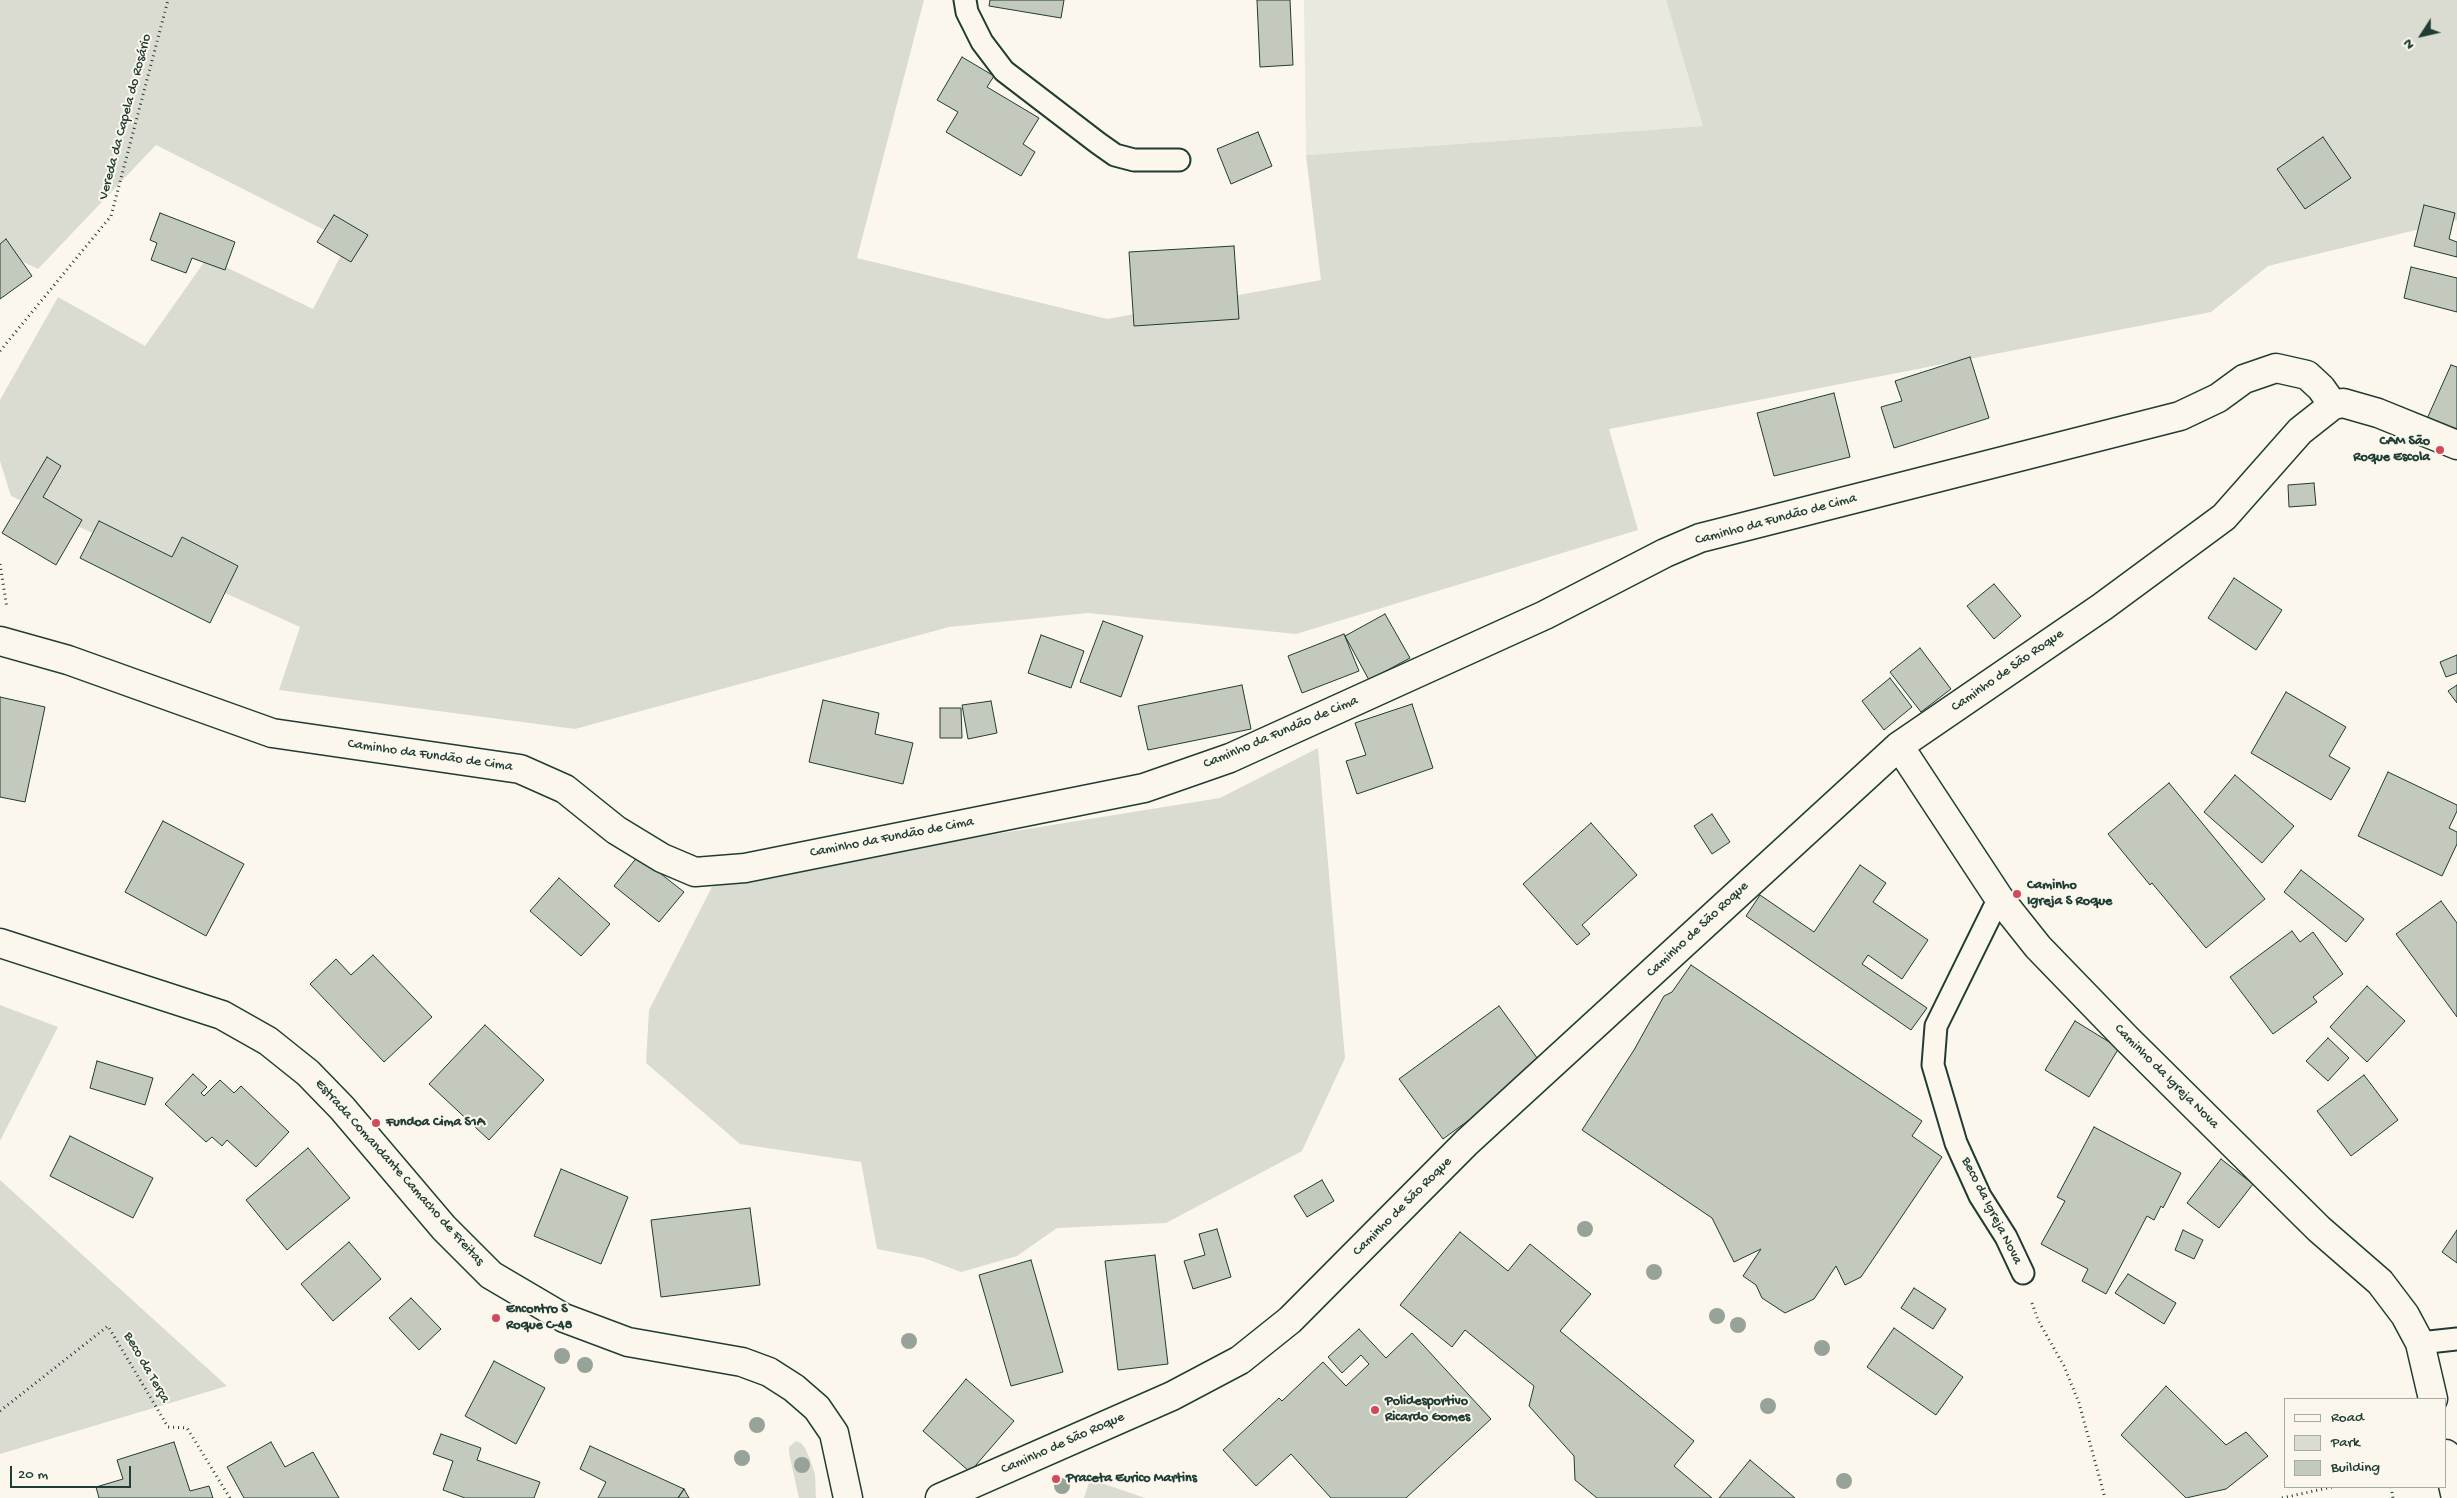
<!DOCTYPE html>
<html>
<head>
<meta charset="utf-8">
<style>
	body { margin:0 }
	#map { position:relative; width:2457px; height:1498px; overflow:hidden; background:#fbf7ec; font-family:"Gochi Hand",sans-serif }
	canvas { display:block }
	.legend { position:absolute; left:2284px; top:1398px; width:162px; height:90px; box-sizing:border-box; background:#fbf7ec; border:1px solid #a3ada2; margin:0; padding:6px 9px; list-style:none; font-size:15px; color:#1f3d34 }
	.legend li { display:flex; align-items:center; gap:10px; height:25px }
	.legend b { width:25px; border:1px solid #a3ada2 }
	.north { position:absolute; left:2397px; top:10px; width:50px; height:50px; -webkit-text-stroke:4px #fbf7ec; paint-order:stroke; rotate:235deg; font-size:14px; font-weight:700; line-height:20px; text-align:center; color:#1f3d34 }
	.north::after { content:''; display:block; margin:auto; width:18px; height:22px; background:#1f3d34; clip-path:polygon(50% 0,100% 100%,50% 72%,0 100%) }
	.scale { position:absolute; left:10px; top:1466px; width:121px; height:22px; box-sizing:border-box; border:2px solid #1f3d34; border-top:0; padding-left:6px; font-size:15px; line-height:18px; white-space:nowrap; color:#1f3d34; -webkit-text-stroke:4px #fbf7ec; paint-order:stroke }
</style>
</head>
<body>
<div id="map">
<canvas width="2457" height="1498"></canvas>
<ul class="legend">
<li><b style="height:6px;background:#fbf7ec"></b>Road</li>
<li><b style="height:14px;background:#dbdcd1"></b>Park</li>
<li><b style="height:14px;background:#c4c9be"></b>Building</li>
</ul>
<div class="north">N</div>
<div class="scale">20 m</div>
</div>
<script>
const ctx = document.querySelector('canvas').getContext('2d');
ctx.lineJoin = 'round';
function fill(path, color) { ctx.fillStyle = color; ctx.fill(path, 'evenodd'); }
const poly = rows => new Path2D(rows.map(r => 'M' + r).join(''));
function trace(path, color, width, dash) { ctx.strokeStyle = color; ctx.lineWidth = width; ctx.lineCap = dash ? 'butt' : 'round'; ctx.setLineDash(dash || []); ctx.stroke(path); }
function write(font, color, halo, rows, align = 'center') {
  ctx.font = font + ' "Gochi Hand",sans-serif'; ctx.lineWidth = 4; ctx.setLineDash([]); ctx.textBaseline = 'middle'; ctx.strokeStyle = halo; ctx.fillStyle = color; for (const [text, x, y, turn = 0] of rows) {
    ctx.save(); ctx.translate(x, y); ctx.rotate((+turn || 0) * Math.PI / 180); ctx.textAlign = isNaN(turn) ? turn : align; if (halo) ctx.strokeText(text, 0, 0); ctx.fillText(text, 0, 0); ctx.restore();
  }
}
fill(poly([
	[1304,0,1666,0,1704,126,1306,155]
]), '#eae9de');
fill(poly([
	[0,0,924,0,857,258,1107,319,1321,280,1306,155,1703,126,1666,0,2457,0,2457,220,2268,266,2211,312,1609,429,1638,530,1296,634,1088,613,949,627,575,729,279,690,300,627,11,496,0,461,0,400,58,297,145,346,207,258,313,309,348,242,156,145,38,269,0,251],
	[1318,748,1345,1058,1302,1151,1166,1223,1057,1228,1017,1256,961,1272,924,1258,877,1249,861,1162,740,1144,646,1063,649,1010,716,879,1220,798],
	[0,1005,58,1027,0,1141],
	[0,1180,227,1386,0,1454],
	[796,1441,801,1443,805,1448,809,1457,815,1474,816,1498,799,1498,789,1453,789,1447],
	[1090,1479,1145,1498,1084,1498]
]), '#dbdcd1');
const building = poly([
	[990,0,1064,0,1061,18,989,6,990,0],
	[1257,0,1290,0,1293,65,1260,67,1257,0],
	[962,57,994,76,987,87,1039,118,1023,144,1035,152,1021,176,946,132,958,112,937,100,962,57],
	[1258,132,1272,166,1231,184,1217,149,1258,132],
	[2323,137,2351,178,2305,209,2277,169,2323,137],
	[2424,205,2455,213,2449,239,2457,242,2457,257,2414,246,2424,205],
	[160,213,235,242,225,270,192,258,186,273,151,260,157,243,150,240,160,213],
	[334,215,368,235,351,262,317,242,334,215],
	[6,239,32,276,0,299,0,244,6,239],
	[1234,246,1239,319,1134,326,1129,252,1234,246],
	[2411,267,2457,278,2457,312,2404,298,2411,267],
	[1970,357,1989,418,1894,448,1881,407,1902,401,1895,381,1970,357],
	[2451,365,2457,367,2457,435,2426,421,2451,365],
	[1834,393,1850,457,1774,476,1757,413,1834,393],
	[47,457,61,466,43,497,82,520,56,565,2,533,47,457],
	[2314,483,2316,505,2289,507,2288,485,2314,483],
	[99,521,172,557,182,537,238,566,210,623,80,558,99,521],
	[2234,578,2282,610,2256,650,2208,618,2234,578],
	[1994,584,2021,616,1994,639,1967,606,1994,584],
	[1385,614,1410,658,1369,680,1345,636,1385,614],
	[1103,621,1143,636,1121,697,1080,682,1103,621],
	[1344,634,1359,671,1302,693,1288,656,1344,634],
	[1041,635,1084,651,1071,688,1028,673,1041,635],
	[1920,648,1951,689,1921,712,1890,672,1920,648],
	[2457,655,2457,673,2446,677,2440,662,2457,655],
	[1890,678,1912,707,1884,730,1862,701,1890,678],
	[1242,685,1251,729,1148,750,1138,706,1242,685],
	[2457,685,2457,703,2448,691,2457,685],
	[2286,692,2346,727,2329,756,2350,768,2331,800,2251,753,2286,692],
	[0,697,45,707,25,802,0,797,0,697],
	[823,700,879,713,875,734,913,743,903,784,809,762,823,700],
	[991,701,997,733,968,739,962,705,991,701],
	[1412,704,1433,768,1357,794,1346,761,1366,755,1355,723,1412,704],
	[940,708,961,708,962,738,940,738,940,708],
	[2388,772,2457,805,2457,811,2449,828,2457,832,2457,844,2442,876,2358,836,2388,772],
	[2235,775,2294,826,2262,863,2204,812,2235,775],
	[2169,783,2265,899,2206,948,2152,883,2150,885,2108,834,2169,783],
	[1712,814,1730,842,1712,854,1694,826,1712,814],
	[163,821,244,864,206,936,125,892,163,821],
	[1591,823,1637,875,1582,925,1590,934,1577,945,1523,884,1591,823],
	[638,856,684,892,659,922,614,886,638,856],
	[1860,865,1886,883,1873,902,1928,940,1902,979,1868,955,1862,964,1927,1008,1911,1030,1746,916,1760,895,1814,932,1860,865],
	[2301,870,2364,919,2346,942,2284,892,2301,870],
	[559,878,610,924,581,956,530,911,559,878],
	[2441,901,2457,923,2457,1017,2396,934,2441,901],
	[2292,931,2300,942,2313,932,2343,974,2313,997,2317,1002,2273,1034,2230,977,2292,931],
	[373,955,432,1017,384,1062,310,984,336,959,351,975,373,955],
	[1691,965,1922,1121,1912,1136,1942,1157,1861,1277,1845,1285,1836,1266,1814,1299,1785,1313,1762,1298,1756,1285,1743,1276,1761,1249,1734,1262,1712,1218,1582,1130,1634,1050,1664,996,1672,992,1691,965],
	[2367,986,2405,1021,2367,1062,2330,1027,2367,986],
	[1499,1006,1543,1066,1443,1139,1399,1079,1499,1006],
	[2075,1021,2119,1048,2089,1097,2045,1070,2075,1021],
	[485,1025,544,1080,489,1140,429,1084,485,1025],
	[2328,1038,2349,1058,2328,1081,2306,1061,2328,1038],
	[97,1061,153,1078,145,1105,90,1088,97,1061],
	[193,1074,207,1087,201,1093,204,1096,220,1080,234,1093,241,1086,289,1132,256,1167,227,1140,222,1146,212,1137,206,1142,165,1104,193,1074],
	[2364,1075,2398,1120,2351,1156,2317,1111,2364,1075],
	[2094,1127,2181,1173,2163,1208,2161,1206,2154,1220,2147,1216,2106,1294,2082,1281,2088,1269,2041,1244,2065,1201,2057,1197,2094,1127],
	[70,1136,153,1178,133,1218,50,1176,70,1136],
	[308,1148,350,1198,287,1250,246,1200,308,1148],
	[2221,1159,2253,1184,2219,1228,2187,1203,2221,1159],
	[561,1169,628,1197,601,1264,534,1236,561,1169],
	[1322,1180,1334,1201,1307,1217,1294,1196,1322,1180],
	[750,1208,760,1285,661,1297,651,1220,750,1208],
	[1217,1229,1231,1277,1193,1289,1184,1261,1205,1255,1199,1234,1217,1229],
	[2183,1230,2203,1240,2194,1259,2175,1250,2183,1230],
	[2457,1230,2457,1263,2442,1252,2457,1230],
	[1460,1232,1508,1271,1530,1244,1591,1294,1560,1331,1694,1441,1674,1466,1712,1498,1597,1498,1575,1480,1574,1456,1529,1406,1534,1386,1465,1330,1452,1347,1400,1305,1460,1232],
	[349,1242,381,1279,333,1321,301,1284,349,1242],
	[1155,1255,1168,1364,1118,1370,1105,1261,1155,1255],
	[1031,1260,1063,1372,1011,1386,979,1275,1031,1260],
	[2128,1274,2176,1303,2164,1324,2115,1293,2128,1274],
	[1914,1288,1946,1309,1933,1329,1901,1308,1914,1288],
	[411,1298,441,1329,419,1350,389,1318,411,1298],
	[1894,1328,1963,1377,1936,1415,1867,1367,1894,1328],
	[1359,1329,1386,1358,1412,1333,1491,1419,1406,1498,1331,1498,1291,1454,1256,1486,1223,1450,1279,1398,1282,1401,1323,1362,1346,1386,1369,1364,1361,1355,1342,1373,1328,1357,1359,1329],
	[494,1361,545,1388,516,1444,465,1416,494,1361],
	[966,1379,1014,1421,970,1472,923,1431,966,1379],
	[2166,1386,2226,1445,2246,1432,2268,1456,2226,1489,2186,1498,2121,1435,2166,1386],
	[441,1434,481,1448,477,1460,540,1482,534,1498,465,1498,443,1490,453,1461,433,1454,441,1434],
	[174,1442,190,1491,209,1486,213,1498,99,1498,96,1487,123,1479,117,1460,174,1442],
	[271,1442,285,1467,313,1452,339,1498,244,1498,227,1467,271,1442],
	[590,1446,684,1489,678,1498,598,1498,606,1482,580,1469,590,1446],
	[1750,1460,1795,1498,1719,1498,1750,1460],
	[684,1489,689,1498,678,1498,684,1489]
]);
fill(building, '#c4c9be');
trace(building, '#1f3d34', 1);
const lane = poly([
	[965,0,967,12,982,42,1004,71,1098,143,1115,155,1134,160,1179,160],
	[1999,898,1936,1026,1933,1065,1956,1143,1980,1196,2006,1237,2023,1273],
	[2420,1343,2457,1339]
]);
const street = poly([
	[0,641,68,660,272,733,520,769,565,789,616,830,662,858,695,872,745,868,1144,788,1230,758,1545,615,1665,553,1700,538,2180,416,2218,398,2244,379,2276,368,2307,375,2321,388,2333,405],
	[1899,746,1999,898,2038,947,2127,1039,2319,1229,2380,1282,2405,1315,2420,1343,2433,1399],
	[2446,1454,2456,1498],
	[940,1498,1172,1396,1240,1360,1290,1320,1467,1142,1899,746,2102,607,2224,517,2300,431,2333,405,2343,403,2378,413,2457,445]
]);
const secondary = poly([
	[0,943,222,1015,268,1041,308,1073,342,1108,444,1228,491,1275,564,1318,628,1342,742,1362,769,1372,794,1388,817,1408,834,1433,848,1498]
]);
trace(lane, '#1f3d34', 25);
trace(street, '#1f3d34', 31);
trace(secondary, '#1f3d34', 31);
trace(poly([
	[0,351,111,216,168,0],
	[0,564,7,608],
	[2032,1303,2038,1320,2064,1366,2079,1403,2105,1498],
	[0,1411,108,1326,168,1427,187,1428,230,1498],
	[2391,1487,2393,1498],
	[2282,1498,2332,1487]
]), '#1f3d34', 3, [1, 4]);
trace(lane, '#fbf7ec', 21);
trace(street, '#fbf7ec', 28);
trace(secondary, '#fbf7ec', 28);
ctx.fillStyle = '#97a298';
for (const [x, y] of [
	[1585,1229],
	[1654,1272],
	[1717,1316],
	[1738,1325],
	[909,1341],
	[1822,1348],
	[562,1356],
	[585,1365],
	[1768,1406],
	[757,1425],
	[742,1458],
	[802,1465],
	[1844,1481],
	[1062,1486]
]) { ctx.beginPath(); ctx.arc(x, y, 8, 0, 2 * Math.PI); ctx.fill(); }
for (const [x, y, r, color] of [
	[2440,450,5,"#d1495b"],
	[2017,894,5,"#d1495b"],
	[376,1123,5,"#d1495b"],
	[496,1318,5,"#d1495b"],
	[1375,1410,5,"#d1495b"],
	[1056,1479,5,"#d1495b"]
]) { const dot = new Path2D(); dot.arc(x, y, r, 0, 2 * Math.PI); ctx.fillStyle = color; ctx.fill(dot); trace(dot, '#fbf7ec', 2); }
write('14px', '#1f3d34', '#fbf7ec', [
	["Vereda da Capela do Rosário",126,117,-75],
	["Caminho da Fundão de Cima",1776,520,-15],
	["Caminho de São Roque",2008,671,-35],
	["Caminho da Fundão de Cima",1281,733,-23],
	["Caminho da Fundão de Cima",430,756,8],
	["Caminho da Fundão de Cima",892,838,-11],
	["Caminho de São Roque",1698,930,-43],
	["Caminho da Igreja Nova",2166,1077,45],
	["Estrada Comandante Camacho de Freitas",399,1173,48],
	["Caminho de São Roque",1403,1207,-45],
	["Beco da Igreja Nova",1991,1211,63],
	["Beco da Terça",146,1368,60],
	["Caminho de São Roque",1063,1444,-24]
]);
write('bold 14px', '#1f3d34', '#fbf7ec', [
	["CAM São",2430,442,"right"],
	["Roque Escola",2430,458,"right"],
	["Caminho",2027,886],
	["Igreja S Roque",2027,902],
	["Fundoa Cima S1A",386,1123],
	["Encontro S",506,1310],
	["Roque C-48",506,1326],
	["Polidesportivo",1385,1402],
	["Ricardo Gomes",1385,1418],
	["Praceta Eurico Martins",1066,1479]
], 'left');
</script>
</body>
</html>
